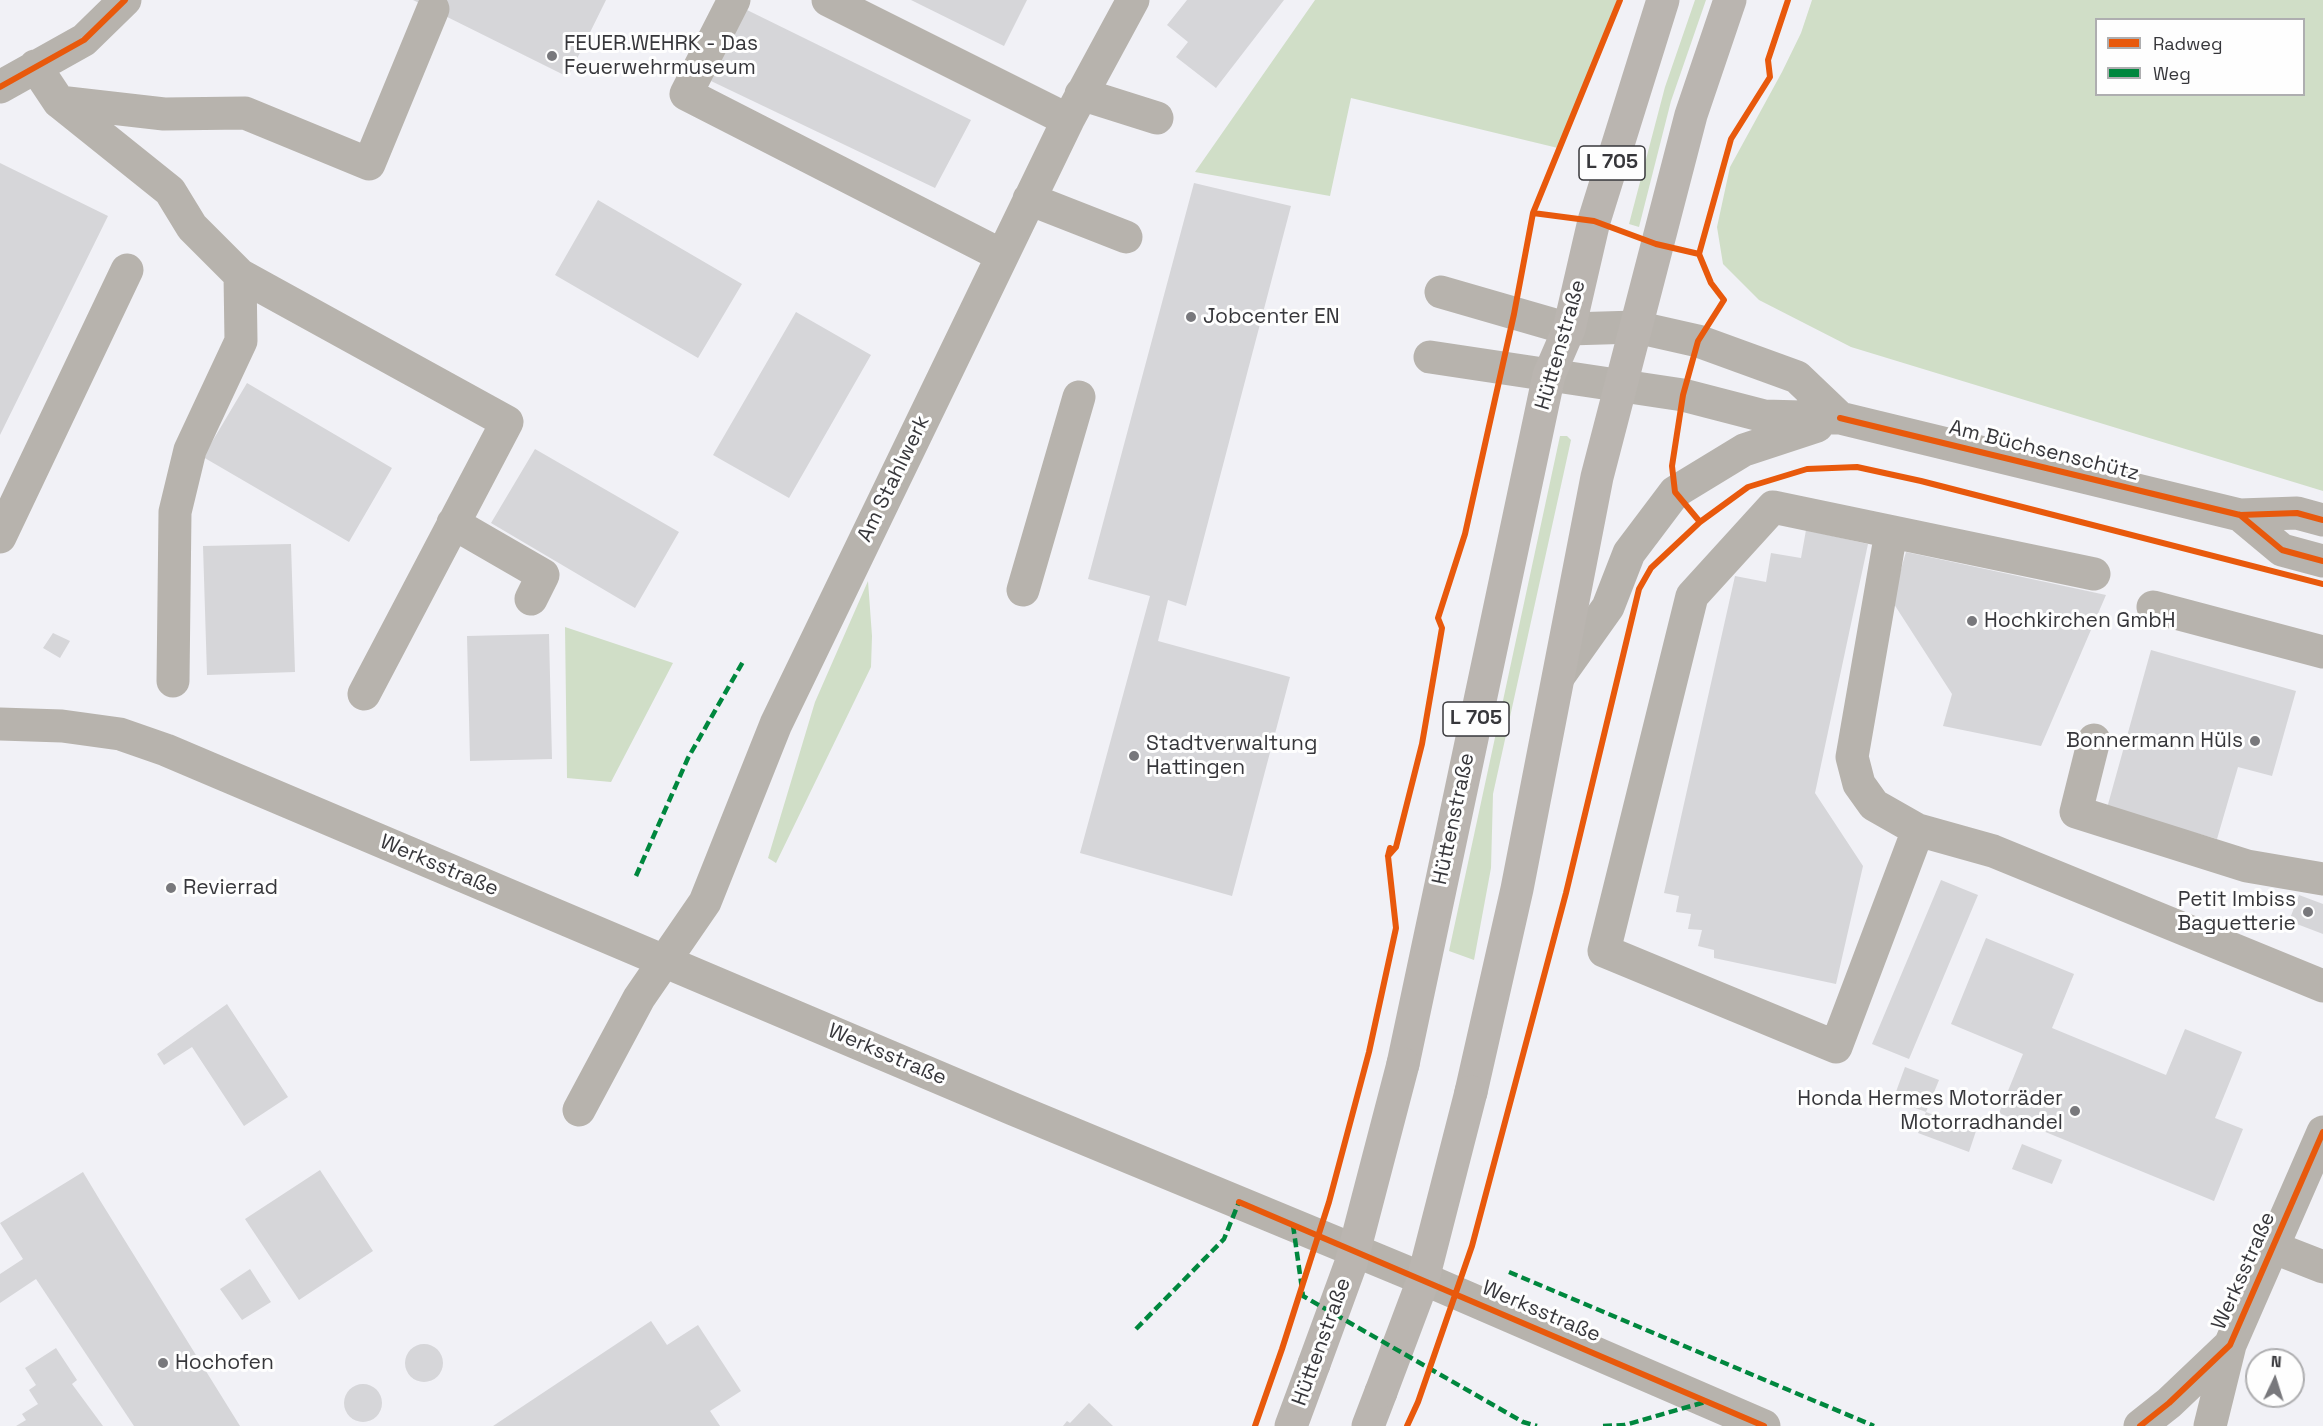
<!DOCTYPE html>
<html>
<head>
<meta charset="utf-8">
<style>
	body { margin:0 }
	#map { position:relative; width:2323px; height:1426px; overflow:hidden; background:#f1f1f6; font-family:"Space Grotesk",sans-serif }
	canvas { display:block }
	.legend { position:absolute; left:2095px; top:18px; width:210px; height:78px; box-sizing:border-box; background:#fefefe; border:2px solid #aeaeb0; margin:0; padding:8px 10px; list-style:none; font-size:18px; color:#37373b }
	.legend li { display:flex; align-items:center; gap:12px; height:30px }
	.legend b { width:30px; border:2px solid #aeaeb0 }
	.north { position:absolute; left:2245px; top:1348px; width:60px; height:60px; box-sizing:border-box; background:#fefefe; border:2px solid #aeaeb0; border-radius:50%; rotate:4deg; font-size:16px; font-weight:700; line-height:24px; text-align:center; color:#37373b }
	.north::after { content:''; display:block; margin:auto; width:21px; height:27px; background:#78787c; clip-path:polygon(50% 0,100% 100%,50% 72%,0 100%) }
</style>
</head>
<body>
<div id="map">
<canvas width="2323" height="1426"></canvas>
<ul class="legend">
<li><b style="height:8px;background:#e8590c"></b>Radweg</li>
<li><b style="height:8px;background:#00873e"></b>Weg</li>
</ul>
<div class="north">N</div>
</div>
<script>
const ctx = document.querySelector('canvas').getContext('2d');
ctx.lineJoin = 'round';
function fill(path, color) { ctx.fillStyle = color; ctx.fill(path, 'evenodd'); }
const poly = rows => new Path2D(rows.map(r => 'M' + r).join(''));
function trace(path, color, width, dash) { ctx.strokeStyle = color; ctx.lineWidth = width; ctx.lineCap = dash ? 'butt' : 'round'; ctx.setLineDash(dash || []); ctx.stroke(path); }
function write(font, color, halo, rows, align = 'center') {
  ctx.font = font + ' "Space Grotesk",sans-serif'; ctx.lineWidth = 6; ctx.setLineDash([]); ctx.textBaseline = 'middle'; ctx.strokeStyle = halo; ctx.fillStyle = color; for (const [text, x, y, turn = 0] of rows) {
    ctx.save(); ctx.translate(x, y); ctx.rotate((+turn || 0) * Math.PI / 180); ctx.textAlign = isNaN(turn) ? turn : align; if (halo) ctx.strokeText(text, 0, 0); ctx.fillText(text, 0, 0); ctx.restore();
  }
}
fill(poly([
	[1315,0,1617,0,1562,149,1351,98,1330,196,1195,172],
	[1695,0,1706,0,1671,101,1639,227,1629,224,1665,87],
	[1812,0,2323,0,2323,491,1851,347,1759,300,1723,264,1717,227,1730,167,1782,72,1801,33],
	[2096,20,2304,20,2304,94,2096,94],
	[1560,436,1567,436,1571,440,1493,794,1491,868,1474,960,1449,951],
	[868,581,872,636,871,667,776,863,768,858,815,702],
	[565,627,673,663,611,782,567,778]
]), '#d0dec7');
fill(poly([
	[413,0,606,0,568,77],
	[911,0,1027,0,1004,46],
	[1187,0,1284,0,1216,88,1176,57,1188,42,1167,25],
	[745,9,971,120,935,188,711,81],
	[0,163,108,216,0,435],
	[1194,183,1291,206,1186,606,1168,600,1158,641,1290,677,1232,896,1080,853,1150,596,1088,579],
	[598,200,742,284,698,358,555,275],
	[796,312,871,355,789,498,713,455],
	[247,383,392,468,349,542,203,457],
	[535,449,679,532,635,608,491,523],
	[1806,530,1868,544,1815,793,1863,866,1836,984,1714,958,1714,950,1698,946,1702,930,1688,929,1691,914,1676,912,1679,896,1664,893,1735,576,1766,582,1771,553,1801,558],
	[291,544,295,672,207,675,203,546],
	[1906,552,2106,595,2041,746,1943,726,1952,694,1892,601],
	[53,633,70,641,60,658,43,648],
	[549,634,552,759,470,761,467,636],
	[2151,650,2296,691,2272,776,2238,767,2217,839,2107,808],
	[1941,880,1978,895,1909,1059,1872,1044],
	[2299,895,2323,904,2323,934,2289,921],
	[1986,938,2074,974,2052,1028,2166,1075,2185,1029,2242,1052,2215,1118,2243,1129,2214,1201,1999,1113,2023,1054,1951,1024],
	[227,1004,288,1097,244,1126,192,1047,164,1065,157,1054],
	[1905,1067,1939,1080,1926,1112,1893,1100],
	[1926,1112,1976,1131,1969,1152,1918,1133],
	[2022,1144,2062,1160,2052,1184,2012,1169],
	[320,1170,373,1251,299,1300,245,1219],
	[83,1172,101,1202,240,1426,134,1426,36,1279,0,1303,0,1274,23,1259,0,1223],
	[250,1269,271,1302,242,1320,220,1289],
	[651,1321,667,1345,698,1325,741,1391,710,1411,720,1426,493,1426],
	'405 1363a19 19 0 1 1 38 0a19 19 0 1 1-38 0Z',
	[56,1348,77,1380,72,1384,103,1426,16,1426,26,1420,22,1414,38,1404,29,1390,36,1385,25,1368],
	'344 1403a19 19 0 1 1 38 0a19 19 0 1 1-38 0Z',
	[1089,1403,1113,1426,1063,1426,1067,1421,1070,1423]
]), '#d6d6d9');
trace(poly([
	[734,0,686,94,1001,255],
	[828,0,1068,120],
	[35,66,59,102,170,191,192,227,240,275,241,341,190,450,175,512,173,681],
	[0,87,84,40,125,0],
	[1081,94,1157,118],
	[59,102,164,114,245,113,369,164,433,9],
	[1029,199,1126,237],
	[240,275,507,422,364,694],
	[1441,292,1569,329,1636,327,1698,341,1797,377,1840,418],
	[1430,357,1683,395,1764,416,1840,418,2240,515,2297,513,2323,520],
	[2240,515,2282,550,2323,561],
	[453,523,543,575,531,599],
	[1891,532,1852,757,1859,784,1874,805,1918,830],
	[0,537,127,270],
	[2094,574,1773,507,1692,596,1604,951,1836,1047,1918,830,1993,851,2323,986],
	[1023,590,1079,397],
	[2153,607,2323,652],
	[1559,676,1608,607,1629,553,1675,492,1744,450,1817,426],
	[0,724,62,726,120,734,166,750,1013,1109,1438,1285,1764,1426],
	[2094,740,2076,812,2247,866,2323,879],
	[579,1110,639,998,705,902,776,724,1068,120,1133,0],
	[2272,1247,2323,1267],
	[2140,1426,2169,1403,2230,1345],
	[2210,1426,2230,1345,2323,1132]
]), '#b7b3ad', 33);
trace(poly([
	[1403,1064,1549,375,1569,329,1594,221,1663,0],
	[1471,1092,1517,889,1597,477,1691,115,1730,0],
	[1291,1426,1314,1364],
	[1368,1426,1381,1392]
]), '#bab5b0', 33);
trace(poly([
	[1314,1364,1351,1263,1403,1064],
	[1381,1392,1422,1283,1471,1092]
]), '#bab5b0', 33);
trace(poly([
	[636,876,688,758,744,660],
	[1293,1225,1303,1296,1523,1422,1537,1426],
	[1509,1272,1874,1426],
	[1136,1329,1224,1239,1239,1202],
	[1603,1426,1625,1425,1705,1402]
]), '#00873e', 4.5, [9, 4.5]);
trace(poly([
	[0,87,84,40,125,0],
	[1533,213,1594,221,1656,244,1699,254,1711,283,1724,300,1698,341,1683,395,1672,466,1675,492,1700,522],
	[1699,254,1731,139,1770,77,1768,60,1788,0],
	[1840,418,2240,515,2297,513,2323,520],
	[2240,515,2282,550,2323,561],
	[1388,856,1396,847,1422,744,1442,628,1438,618,1465,534,1514,314,1533,213,1620,0],
	[1239,1202,1764,1426],
	[1255,1426,1282,1349,1329,1202,1369,1052,1396,928,1388,856,1390,848],
	[1407,1426,1418,1402,1472,1246,1566,893,1639,589,1651,568,1700,522,1748,487,1807,469,1857,467,1921,481,2323,584],
	[2140,1426,2169,1403,2230,1345,2323,1132]
]), '#e8590c', 6);
for (const [x, y, r, color] of [
	[552,56,6,"#78787c"],
	[1191,317,6,"#78787c"],
	[1972,621,6,"#78787c"],
	[2255,741,6,"#78787c"],
	[1134,756,6,"#78787c"],
	[171,888,6,"#78787c"],
	[2308,912,6,"#78787c"],
	[2075,1111,6,"#78787c"],
	[163,1363,6,"#78787c"]
]) { const dot = new Path2D(); dot.arc(x, y, r, 0, 2 * Math.PI); ctx.fillStyle = color; ctx.fill(dot); trace(dot, '#fefefe', 2); }
for (const [x, y, w] of [
	[1612,163,66],
	[1476,719,66]
]) { const box = new Path2D(); box.roundRect(x - w / 2, y - 17, w, 34, 4.5); ctx.fillStyle = '#fefefe'; ctx.fill(box); trace(box, '#37373b', 1.5); }
write('bold 20px', '#37373b', null, [
	["L 705",1612,163],
	["L 705",1476,719]
]);
write('21px', '#37373b', '#fefefe', [
	["FEUER.WEHRK - Das",564,44],
	["Feuerwehrmuseum",564,68],
	["Jobcenter EN",1203,317],
	["Hochkirchen GmbH",1984,621],
	["Bonnermann Hüls",2243,741,"right"],
	["Stadtverwaltung",1146,744],
	["Hattingen",1146,768],
	["Revierrad",183,888],
	["Petit Imbiss",2296,900,"right"],
	["Baguetterie",2296,924,"right"],
	["Honda Hermes Motorräder",2063,1099,"right"],
	["Motorradhandel",2063,1123,"right"],
	["Hochofen",175,1363]
], 'left');
write('21px', '#37373b', '#fefefe', [
	["Hüttenstraße",1561,345,-74],
	["Am Büchsenschütz",2044,451,14],
	["Am Stahlwerk",894,479,-64],
	["Hüttenstraße",1454,819,-78],
	["Werksstraße",439,866,23],
	["Werksstraße",887,1055,23],
	["Werksstraße",2244,1271,-66],
	["Werksstraße",1541,1312,23],
	["Hüttenstraße",1322,1342,-70]
]);
</script>
</body>
</html>
